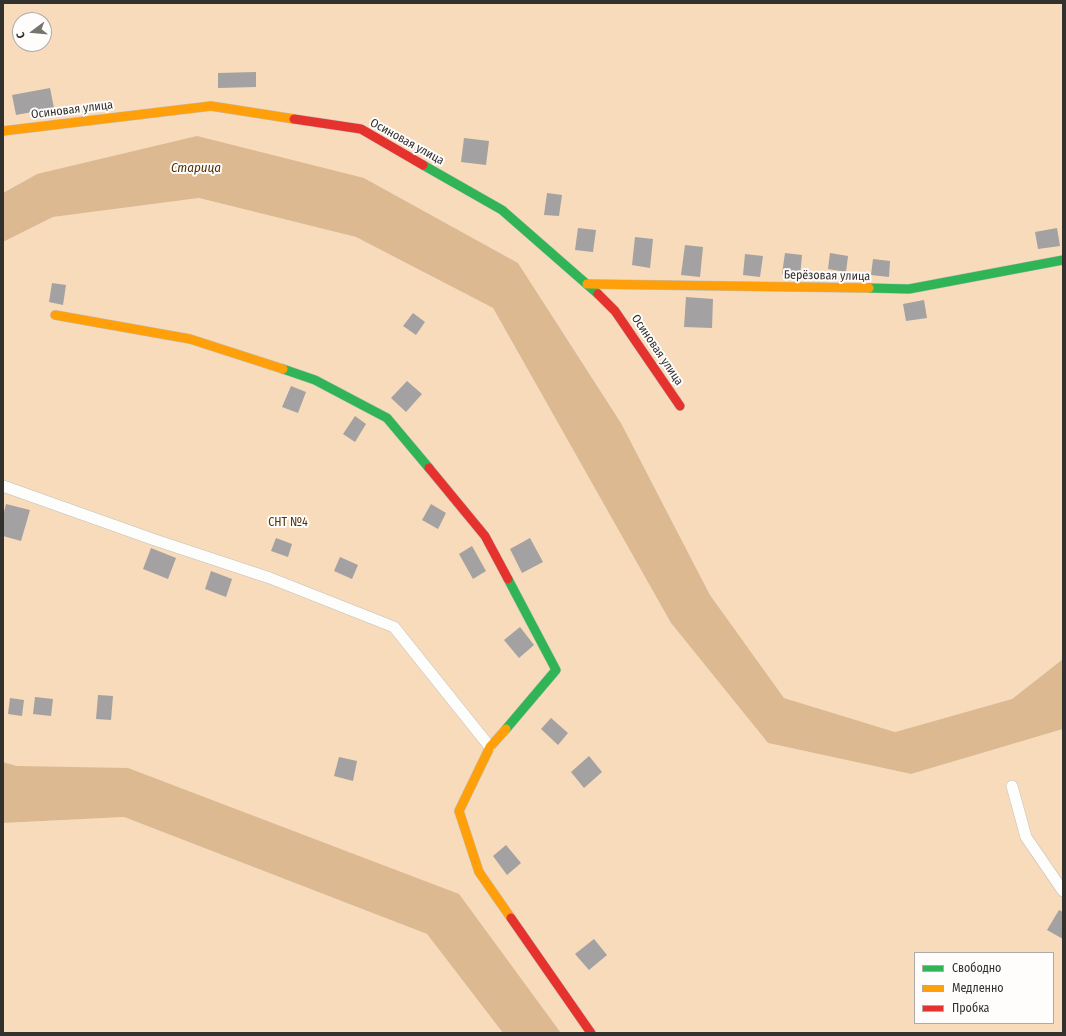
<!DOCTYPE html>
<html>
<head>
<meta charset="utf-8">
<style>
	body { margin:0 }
	#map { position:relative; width:1066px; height:1036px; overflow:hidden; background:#f2efec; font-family:"Fira Sans Condensed",sans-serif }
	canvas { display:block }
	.frame { position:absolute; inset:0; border:4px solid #33312e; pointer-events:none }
	.legend { position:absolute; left:914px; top:952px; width:140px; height:72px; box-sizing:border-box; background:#fefdfc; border:1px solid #adabaa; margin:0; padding:5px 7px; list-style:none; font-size:12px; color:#33312e }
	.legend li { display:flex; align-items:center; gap:8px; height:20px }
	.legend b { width:20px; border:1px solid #adabaa }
	.north { position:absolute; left:12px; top:12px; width:40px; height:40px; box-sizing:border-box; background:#fefdfc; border:1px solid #adabaa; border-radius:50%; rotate:254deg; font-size:11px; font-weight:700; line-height:16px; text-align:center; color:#33312e }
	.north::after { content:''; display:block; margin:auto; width:14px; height:18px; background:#767470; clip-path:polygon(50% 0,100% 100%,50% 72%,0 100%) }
</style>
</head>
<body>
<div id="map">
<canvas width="1066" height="1036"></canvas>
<div class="frame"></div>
<ul class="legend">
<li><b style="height:5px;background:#30b455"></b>Свободно</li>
<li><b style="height:5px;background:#ff9f0a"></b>Медленно</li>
<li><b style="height:5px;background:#e5322d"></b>Пробка</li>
</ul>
<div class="north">С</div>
</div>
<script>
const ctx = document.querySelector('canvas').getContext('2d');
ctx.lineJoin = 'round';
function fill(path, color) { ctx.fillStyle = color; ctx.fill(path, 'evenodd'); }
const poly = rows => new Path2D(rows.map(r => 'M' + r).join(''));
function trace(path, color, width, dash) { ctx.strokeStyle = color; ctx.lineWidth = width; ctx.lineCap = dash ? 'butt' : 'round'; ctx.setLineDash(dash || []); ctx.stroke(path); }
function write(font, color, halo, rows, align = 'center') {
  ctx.font = font + ' "Fira Sans Condensed",sans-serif'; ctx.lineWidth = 4; ctx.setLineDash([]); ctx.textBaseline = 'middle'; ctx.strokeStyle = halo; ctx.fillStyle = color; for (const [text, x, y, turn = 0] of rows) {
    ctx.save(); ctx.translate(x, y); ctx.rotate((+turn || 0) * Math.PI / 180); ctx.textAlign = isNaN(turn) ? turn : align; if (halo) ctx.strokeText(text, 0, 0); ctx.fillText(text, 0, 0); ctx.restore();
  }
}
fill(poly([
	[3,3,1063,3,1063,659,1012,699,895,732,784,698,710,595,621,423,518,263,364,178,37,174,3,193],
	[20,20,44,20,44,44,20,44],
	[199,198,356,237,493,308,671,623,768,743,911,774,1063,729,1063,1033,561,1033,458,894,3,762,3,242,53,217],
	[915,953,1053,953,1053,1023,915,1023],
	[124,817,427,934,503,1033,3,1033,3,823]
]), '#f7dbba');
fill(poly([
	[197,136,364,178,518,263,621,423,710,595,784,698,895,732,1012,699,1063,659,1063,729,911,774,768,743,671,623,493,308,356,237,199,198,53,217,3,242,3,193,37,174],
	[3,762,17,766,128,768,459,894,561,1033,503,1033,427,934,124,817,3,823]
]), '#dcb991');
fill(poly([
	[256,72,256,87,218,88,218,73],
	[50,88,54,108,16,115,12,95],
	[464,138,489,141,486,165,461,162],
	[547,193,562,195,559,216,544,215],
	[578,228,596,230,593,252,575,250],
	[1057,228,1060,246,1038,249,1035,232],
	[635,237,653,239,650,268,632,265],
	[685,245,703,247,700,277,681,275],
	[785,253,802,255,800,277,782,274],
	[830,253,848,256,846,272,828,269],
	[745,254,763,256,760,277,743,275],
	[873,259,890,261,889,277,871,275],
	[52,283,66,285,63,305,49,302],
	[686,297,713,299,712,328,684,327],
	[924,300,927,318,906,321,903,304],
	[413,313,425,322,416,335,403,326],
	[407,381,422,394,406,412,391,398],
	[291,386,306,392,298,413,282,407],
	[355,416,366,424,355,442,343,434],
	[6,504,30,510,21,541,3,536,3,516],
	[431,504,446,513,438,529,422,520],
	[276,538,292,544,288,557,271,551],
	[530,538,543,562,522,573,510,549],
	[472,546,486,571,473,579,459,554],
	[151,548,176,558,168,579,143,569],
	[340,557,358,565,352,579,334,571],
	[211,571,232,579,226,597,205,589],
	[520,627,534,645,519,658,504,640],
	[98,695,113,696,111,720,96,719],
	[35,697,53,699,51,716,33,714],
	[10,698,24,700,22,716,8,714],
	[551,718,568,733,558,745,541,729],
	[589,756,602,772,584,788,571,772],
	[339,757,357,761,353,781,334,776],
	[506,845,521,863,507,875,493,856],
	[1059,910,1063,912,1063,939,1047,930],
	[594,939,607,955,589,970,575,954]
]), '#a3a1a2');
const lane = poly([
	[3,486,155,540,270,578,394,627,490,747],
	[1012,786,1026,837,1063,891]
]);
const fast = poly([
	[423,165,502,210,598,294],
	[869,288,909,289,1063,260],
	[283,369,315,380,387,418,429,468],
	[506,729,556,670,508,579]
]);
const slow = poly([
	[3,131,211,106,294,119],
	[587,284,869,288],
	[55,315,190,339,283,369],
	[506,729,490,747,459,811,479,872,511,918]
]);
const jam = poly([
	[294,119,361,129,423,165],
	[598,294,615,311,680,406],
	[429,468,485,536,508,579],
	[511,918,591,1033]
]);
trace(lane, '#c2c0be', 12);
trace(fast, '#c2c0be', 10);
trace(slow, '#c2c0be', 10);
trace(jam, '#c2c0be', 10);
trace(lane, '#fdfdfc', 11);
trace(fast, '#30b455', 9);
trace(slow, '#ff9f0a', 9);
trace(jam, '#e5322d', 9);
write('12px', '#33312e', '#fefdfc', [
	["Осиновая улица",72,110,-7],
	["Осиновая улица",407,142,29],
	["Берёзовая улица",827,276,1],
	["Осиновая улица",657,350,56]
]);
write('12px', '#543406', '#fefdfc', [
	["СНТ №4",288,523]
]);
write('italic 13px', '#523203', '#fefdfc', [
	["Старица",196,168]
]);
</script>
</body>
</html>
